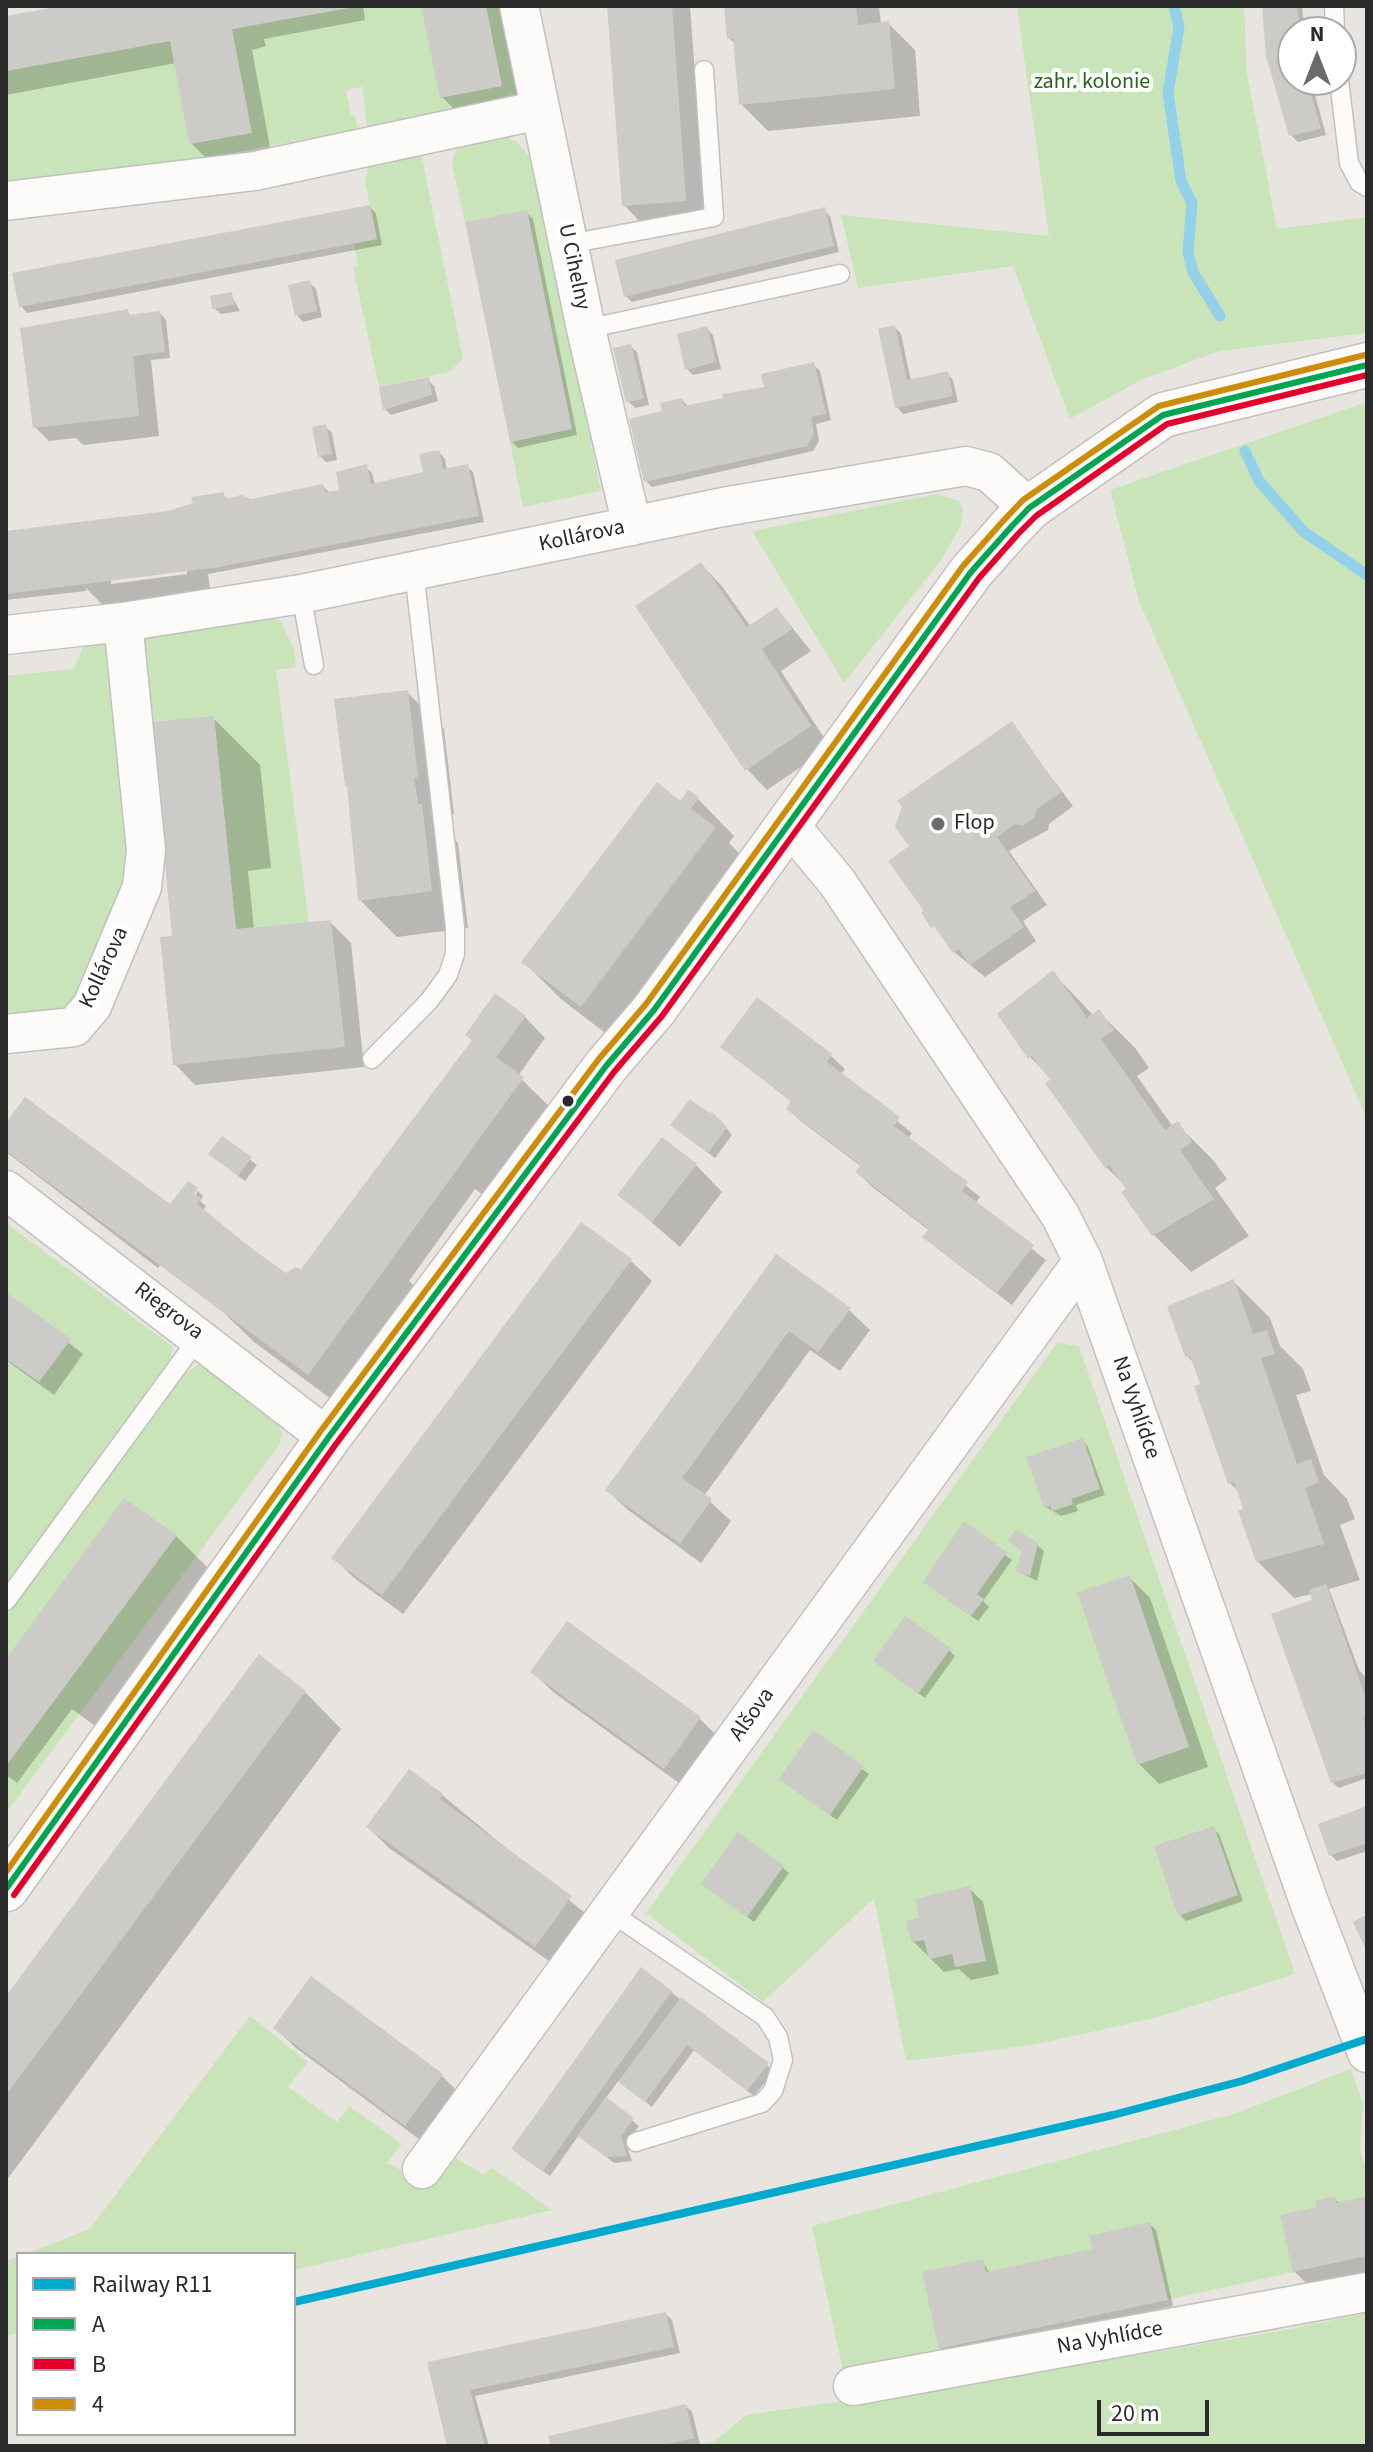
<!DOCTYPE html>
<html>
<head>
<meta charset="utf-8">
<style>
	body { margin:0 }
	#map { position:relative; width:1373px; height:2452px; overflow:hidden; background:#e8e5e0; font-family:"Source Sans 3",sans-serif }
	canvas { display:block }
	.frame { position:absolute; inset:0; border:8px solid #2a2a2a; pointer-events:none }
	.legend { position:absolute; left:16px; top:2252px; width:280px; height:184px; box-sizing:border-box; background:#fff; border:2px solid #aaa; margin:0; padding:10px 14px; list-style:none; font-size:24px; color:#2a2a2a }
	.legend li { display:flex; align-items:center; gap:16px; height:40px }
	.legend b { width:40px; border:2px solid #aaa }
	.north { position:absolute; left:1277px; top:16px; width:80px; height:80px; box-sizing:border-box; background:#fff; border:2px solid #aaa; border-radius:50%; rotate:0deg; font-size:22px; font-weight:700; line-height:32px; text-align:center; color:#2a2a2a }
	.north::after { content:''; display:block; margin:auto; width:28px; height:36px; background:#6c6b6a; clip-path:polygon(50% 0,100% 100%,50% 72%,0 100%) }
	.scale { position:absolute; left:1097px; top:2400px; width:112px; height:36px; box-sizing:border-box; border:4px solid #2a2a2a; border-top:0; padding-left:10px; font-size:24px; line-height:28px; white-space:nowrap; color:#2a2a2a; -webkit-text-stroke:6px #fff; paint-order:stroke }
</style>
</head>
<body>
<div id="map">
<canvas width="1373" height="2452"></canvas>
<div class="frame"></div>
<ul class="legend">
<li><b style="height:10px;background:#00a9ce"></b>Railway R11</li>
<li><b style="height:10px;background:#00a651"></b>A</li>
<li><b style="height:10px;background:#e4002b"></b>B</li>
<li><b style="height:10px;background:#ce8d08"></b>4</li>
</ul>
<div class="north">N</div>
<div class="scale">20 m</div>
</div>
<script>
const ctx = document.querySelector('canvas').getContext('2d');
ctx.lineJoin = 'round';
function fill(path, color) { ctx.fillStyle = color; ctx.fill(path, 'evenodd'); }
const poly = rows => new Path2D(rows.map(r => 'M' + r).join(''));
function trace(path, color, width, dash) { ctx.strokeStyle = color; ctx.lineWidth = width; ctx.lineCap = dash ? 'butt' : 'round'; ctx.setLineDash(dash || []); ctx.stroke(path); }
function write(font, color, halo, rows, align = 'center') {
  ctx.font = font + ' "Source Sans 3",sans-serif'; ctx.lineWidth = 8; ctx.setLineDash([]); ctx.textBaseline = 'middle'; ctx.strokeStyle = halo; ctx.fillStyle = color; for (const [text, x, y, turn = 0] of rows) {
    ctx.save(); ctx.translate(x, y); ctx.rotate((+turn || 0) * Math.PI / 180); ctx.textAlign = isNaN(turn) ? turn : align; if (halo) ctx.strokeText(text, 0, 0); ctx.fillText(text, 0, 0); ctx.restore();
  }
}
fill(poly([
	[353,6,501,6,517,82,517,96,367,127,363,87,355,88,346,91,351,116,355,116,358,129,191,161,6,182,6,71,170,41,189,144,251,133,232,29],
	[1017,6,1244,6,1247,74,1277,229,1367,217,1367,333,1220,351,1143,379,1070,419,1013,266,858,288,841,215,1049,236],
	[496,132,517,142,533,161,601,491,523,507,510,442,572,429,527,211,465,222,452,165,454,155,458,147],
	[409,151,422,158,463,359,449,372,379,387,353,267,358,265,354,244,377,239,365,181,369,163],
	[1367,402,1367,1119,1139,601,1110,490],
	[937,494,959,501,963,509,960,527,942,559,844,683,752,531],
	[270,617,281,621,294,650,296,667,276,670,309,922,236,929,214,717,151,722,136,644,146,635],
	[95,639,109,644,134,861,79,1006,6,1021,6,676,74,669,86,640],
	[6,1223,173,1347,168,1365,6,1584],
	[1057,1343,1079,1346,1295,1974,1158,2017,1032,2045,906,2061,874,1898,763,2002,646,1913],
	[198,1364,277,1422,282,1434,279,1445,6,1813,6,1616,181,1377],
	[250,2016,308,2062,288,2087,337,2122,349,2106,402,2144,387,2163,429,2184,453,2156,484,2175,491,2167,552,2210,294,2270,294,2254,25,2254,90,2229],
	[1351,2069,1363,2104,1360,2148,1367,2174,1367,2256,843,2371,812,2226,1234,2114],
	[18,2257,18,2333,6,2336,6,2261],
	[1367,2313,1367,2446,693,2446,715,2441,746,2415,995,2379,1280,2331]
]), '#c8e4b8');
fill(poly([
	[72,6,363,6,365,20,264,39,266,46,252,50,271,153,212,164,191,143,176,63,6,95,6,18],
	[423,6,502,6,538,122,479,134,442,97],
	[609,6,690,6,706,221,644,226,624,205],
	[726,6,879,6,881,24,888,23,915,50,920,116,768,131,741,104,735,44,729,38],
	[1265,6,1302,6,1305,32,1293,32,1293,80,1311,80,1326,135,1298,142,1291,135],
	[370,207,376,214,382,245,27,313,21,306],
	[824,210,830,216,839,252,632,302,626,296],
	[526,212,533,219,577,435,518,448,512,442],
	[309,282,316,289,322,317,303,322,297,315],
	[231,295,240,311,221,314,214,308],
	[127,312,132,317,160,313,166,320,170,358,151,360,159,436,83,445,76,438,49,441,35,427],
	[895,327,901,334,911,381,947,373,953,380,958,402,903,414,897,407],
	[706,328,713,335,721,369,693,375,687,369],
	[630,346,637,352,649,405,635,408,628,401],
	[814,365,820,371,831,420,816,424,819,441,813,451,652,487,646,481,665,413,682,400,689,407,766,389],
	[428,380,434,386,438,401,391,415,385,409],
	[326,427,332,433,337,460,326,462,320,456],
	[439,452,445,459,447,470,467,466,473,472,484,522,208,574,213,610,119,622,86,588,86,591,6,600,6,533,170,512,223,495,228,500,251,501,323,486,329,492,341,492,366,467,372,473,375,485,425,474],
	[187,570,187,574,111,584,111,580],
	[701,564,721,585,751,627,777,609,811,651,781,671,830,747,767,790,747,769],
	[407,692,444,729,454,814,450,815,453,838,458,843,468,928,397,937,360,900],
	[213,718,260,765,271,868,248,871,254,929,330,922,351,943,364,1067,195,1085,175,1064,175,937],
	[1011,724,1073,806,1049,824,1048,830,1009,851,1047,905,1023,921,1036,941,985,977,954,952,924,913,926,911,911,847],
	[698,799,734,836,729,843,752,866,618,1043,561,999,524,962,681,803],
	[1053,973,1094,1016,1099,1012,1136,1049,1149,1068,1137,1076,1173,1127,1177,1124,1214,1161,1227,1179,1215,1188,1249,1236,1191,1272,1154,1235,1124,1192,1129,1189,1106,1167,1053,1080,1030,1057,1025,992],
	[758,1000,831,1056,845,1069,840,1075,912,1133,908,1139,980,1197,975,1204,1046,1260,1012,1305,939,1250,925,1237,930,1231,871,1186,858,1172,862,1167,802,1122,788,1109,793,1103,722,1047],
	[525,1017,545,1038,518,1076,559,1116,494,1203,475,1189,409,1281,427,1299,346,1410,254,1342,223,1312,160,1265,158,1268,6,1152,6,1126,171,1207,190,1203,198,1191,203,1196,200,1201,206,1206,202,1211,286,1276,302,1271],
	[690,1101,718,1118,732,1135,715,1158,679,1131],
	[222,1138,257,1165,245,1181,217,1160],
	[696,1165,722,1192,680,1247,620,1195],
	[582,1225,631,1261,652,1281,403,1614,354,1578,334,1558],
	[776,1257,849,1310,870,1330,840,1371,810,1350,704,1496,731,1521,701,1563,628,1510,607,1490],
	[1233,1281,1270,1318,1280,1346,1303,1369,1311,1391,1296,1395,1324,1475,1347,1499,1355,1519,1340,1525,1360,1580,1329,1589,1359,1670,1367,1679,1367,1778,1339,1788,1332,1782,1312,1594,1294,1598,1257,1561,1245,1511,1239,1492,1230,1483,1196,1365,1187,1356],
	[6,1294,83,1354,54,1395,6,1360],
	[1082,1440,1088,1447,1105,1495,1076,1505,1078,1511,1061,1516,1046,1507],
	[125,1501,176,1536,213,1573,98,1728,72,1709,17,1783,6,1775,6,1662],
	[964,1524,1012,1560,983,1601,989,1607,978,1621,932,1588],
	[1037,1545,1044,1551,1037,1581,1018,1571,1024,1552],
	[1129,1577,1150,1598,1208,1767,1159,1784,1139,1764],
	[568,1623,700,1719,720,1739,686,1788,553,1692,533,1672],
	[949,1650,955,1656,925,1698,882,1667],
	[305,1692,341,1729,6,2181,6,1999],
	[814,1733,869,1774,837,1820,788,1785],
	[442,1795,591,1918,556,1966,389,1848,368,1827],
	[1367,1809,1367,1851,1337,1861,1331,1855],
	[1213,1828,1219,1834,1243,1901,1186,1921,1179,1914],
	[782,1867,789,1873,754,1922,710,1890],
	[969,1888,983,1902,999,1974,971,1980,959,1969,944,1972,913,1941,922,1920],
	[311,1979,442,2076,462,2096,427,2145,296,2048,275,2028],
	[671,1992,774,2071,754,2096,694,2050,652,2107,619,2080,605,2099,639,2126,626,2143,632,2161,614,2163,579,2135,550,2176,519,2155],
	[1334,2198,1340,2204,1367,2198,1367,2272,1308,2285,1294,2271,1318,2209],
	[1150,2224,1156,2230,1173,2306,947,2355,941,2348,982,2261,990,2273,1094,2250],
	[666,2314,672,2320,680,2353,475,2396,489,2446,449,2446,429,2364],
	[686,2406,692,2412,700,2444,553,2446]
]), '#0003');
trace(poly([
	[1174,6,1179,27,1168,93,1181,181,1192,203,1188,252,1193,272,1220,316],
	[1245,451,1259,481,1304,532,1367,575]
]), '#93d0ea', 11);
fill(poly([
	[62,6,349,6,349,8,232,29,252,133,189,144,170,41,6,71,6,16],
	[421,6,486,6,502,86,440,98],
	[607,6,672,6,686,201,622,206],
	[724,6,856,6,858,25,889,21,895,89,739,105,733,38,727,39],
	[1262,6,1297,6,1300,32,1293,32,1293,80,1307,80,1321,129,1289,136,1266,56],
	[370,205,377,239,19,307,12,273],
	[825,207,834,246,624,297,615,260],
	[527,210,572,429,510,442,465,222],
	[310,280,317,311,295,316,288,285],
	[232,292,234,305,212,309,210,296],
	[128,309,129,315,160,311,165,352,133,356,139,416,33,428,20,328],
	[895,325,907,380,948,371,953,396,895,408,878,329],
	[707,326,716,362,685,370,677,334],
	[631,344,644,399,626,402,613,348],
	[814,362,826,414,811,417,814,434,807,446,644,482,629,419,662,411,660,403,682,398,684,406,723,398,722,394,764,387,761,374],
	[429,377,432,395,383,410,379,387],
	[326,424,332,454,318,457,312,427],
	[439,450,443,469,468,464,479,516,219,567,6,594,6,531,168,511,193,503,191,497,224,492,225,499,241,495,251,499,323,484,325,492,339,490,336,472,367,464,371,484,423,472,419,454],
	[701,562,747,627,777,607,792,629,762,649,811,726,745,771,635,606],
	[408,690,418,777,414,778,418,804,422,804,432,891,358,901,347,786,345,786,334,699],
	[214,716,236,929,331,920,345,1047,173,1065,160,937,172,936,151,722],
	[1012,721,1061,792,1036,810,1035,817,1022,826,1015,824,997,837,1035,891,1010,907,1024,927,970,965,959,949,953,953,934,926,931,928,921,912,924,911,888,861,909,846,895,827,902,807,897,801],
	[657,782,680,801,688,790,699,797,691,809,716,827,581,1007,521,962],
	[1053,970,1087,1018,1099,1009,1114,1030,1101,1039,1165,1130,1178,1121,1192,1142,1180,1150,1214,1199,1152,1236,1121,1192,1126,1189,1109,1165,1105,1168,1045,1083,1050,1080,1032,1056,1028,1059,997,1014],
	[495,993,526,1016,496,1057,524,1077,308,1375,6,1151,6,1123,25,1097,170,1204,188,1181,198,1188,194,1194,201,1199,197,1204,255,1251,286,1273,295,1267,301,1269,472,1040,465,1035],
	[757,997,832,1054,827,1062,900,1117,894,1126,968,1182,962,1191,1034,1245,997,1293,922,1237,929,1229,855,1172,861,1165,786,1109,791,1101,720,1047],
	[690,1099,710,1114,712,1112,727,1127,708,1153,670,1125],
	[222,1136,252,1157,238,1176,208,1154],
	[662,1137,697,1164,652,1222,617,1195],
	[581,1222,632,1259,382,1595,331,1558],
	[776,1254,851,1308,818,1352,789,1331,682,1478,712,1499,680,1544,605,1490],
	[1234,1279,1253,1334,1267,1330,1275,1354,1261,1358,1297,1464,1311,1459,1319,1482,1305,1488,1324,1544,1256,1562,1238,1511,1243,1509,1234,1482,1228,1484,1194,1386,1200,1384,1190,1356,1185,1357,1167,1306],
	[6,1292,71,1339,39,1382,6,1359],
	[1083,1438,1100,1489,1071,1499,1073,1504,1052,1511,1050,1506,1044,1508,1026,1457],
	[124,1498,177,1535,6,1766,6,1659],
	[964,1521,1007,1552,977,1594,984,1599,971,1616,923,1582],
	[1016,1529,1038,1543,1030,1576,1016,1571,1022,1551,1008,1541],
	[1130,1575,1189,1747,1137,1765,1077,1592],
	[1326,1584,1367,1702,1364,1719,1367,1773,1331,1783,1271,1614,1312,1600,1309,1590],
	[905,1616,951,1648,918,1694,873,1661],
	[567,1621,701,1717,664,1769,530,1672],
	[259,1654,306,1691,6,2095,6,1996],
	[813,1730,864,1766,830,1815,779,1779],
	[409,1769,443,1794,440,1799,572,1896,535,1947,366,1827],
	[1367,1806,1367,1843,1329,1856,1318,1824],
	[1214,1826,1238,1895,1178,1916,1154,1846],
	[738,1832,784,1866,747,1917,701,1884],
	[970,1886,986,1961,955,1967,952,1954,929,1959,924,1940,911,1942,906,1921,919,1918,915,1899],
	[1367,1914,1367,1952,1353,1922],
	[641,1967,672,1991,543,2171,511,2149],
	[311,1976,443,2074,405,2126,273,2028],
	[681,1997,769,2063,747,2091,687,2045,645,2102,618,2082],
	[606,2097,634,2118,621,2136,627,2156,606,2157,577,2136],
	[1335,2196,1336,2203,1367,2196,1367,2256,1293,2272,1280,2215,1316,2207,1315,2201],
	[1150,2222,1168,2300,939,2349,922,2272,983,2259,986,2272,1092,2249,1089,2236],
	[666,2312,674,2347,470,2390,485,2446,447,2446,427,2362],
	[686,2404,694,2438,659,2446,551,2446,548,2436]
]), '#cdcbc7');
const service = poly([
	[1334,6,1335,32],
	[1339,80,1349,163,1359,182,1367,187],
	[568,244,714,217,704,70],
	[586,329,840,274],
	[301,594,314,665],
	[372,1059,429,1001,448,975,455,954,455,927,414,571],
	[6,1601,200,1336],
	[610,1912,765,2017,778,2037,783,2060,773,2091,762,2103,636,2142]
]);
const minor = poly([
	[519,6,586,329,632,526],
	[6,201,255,171,540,110],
	[6,635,123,622,301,594,723,507,966,466,989,472,1029,508],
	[787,822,837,882,1060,1215,1083,1261,1309,1902,1367,2053],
	[6,1034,74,1027,92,1006,142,887,146,850,123,622],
	[6,1190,328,1438],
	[422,2169,1083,1261],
	[853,2386,1367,2292]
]);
const tertiary = poly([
	[6,1889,328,1438,606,1066,654,1010,971,572,1011,527,1029,508,1163,415,1367,365]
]);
trace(service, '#c2c1c1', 21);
trace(minor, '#c2c1c1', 41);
trace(tertiary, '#c2c1c1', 47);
trace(service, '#fcfbfa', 18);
trace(minor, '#fcfbfa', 38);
trace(tertiary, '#fcfbfa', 44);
trace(poly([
	[6,1889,328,1438,606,1066,654,1010,971,572,1011,527,1029,508,1163,415,1367,365]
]), '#00a651', 6);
trace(poly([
	[14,1895,336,1444,614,1072,662,1016,979,578,1018,534,1036,516,1167,424,1367,375]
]), '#e4002b', 6);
trace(poly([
	[6,1872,320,1432,598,1060,646,1004,963,566,1004,520,1023,500,1159,406,1365,355]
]), '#ce8d08', 6);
trace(poly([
	[294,2302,1113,2115,1242,2081,1367,2039]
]), '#00a9ce', 8);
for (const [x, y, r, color] of [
	[938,824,8,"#6c6b6a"],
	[568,1101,7,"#2a2a2a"]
]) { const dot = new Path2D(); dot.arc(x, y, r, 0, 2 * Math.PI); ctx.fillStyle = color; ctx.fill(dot); trace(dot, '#fff', 3); }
write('22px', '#26671a', '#fff', [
	["zahr. kolonie",1092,83]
]);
write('22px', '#2a2a2a', '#fff', [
	["U Cihelny",573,267,78],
	["Kollárova",582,537,-12],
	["Kollárova",105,968,-65],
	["Riegrova",168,1312,37],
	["Na Vyhlídce",1135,1408,71],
	["Alšova",753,1715,-54],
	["Na Vyhlídce",1110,2339,-10]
]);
write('22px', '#2a2a2a', '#fff', [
	["Flop",954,824]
], 'left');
</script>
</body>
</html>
